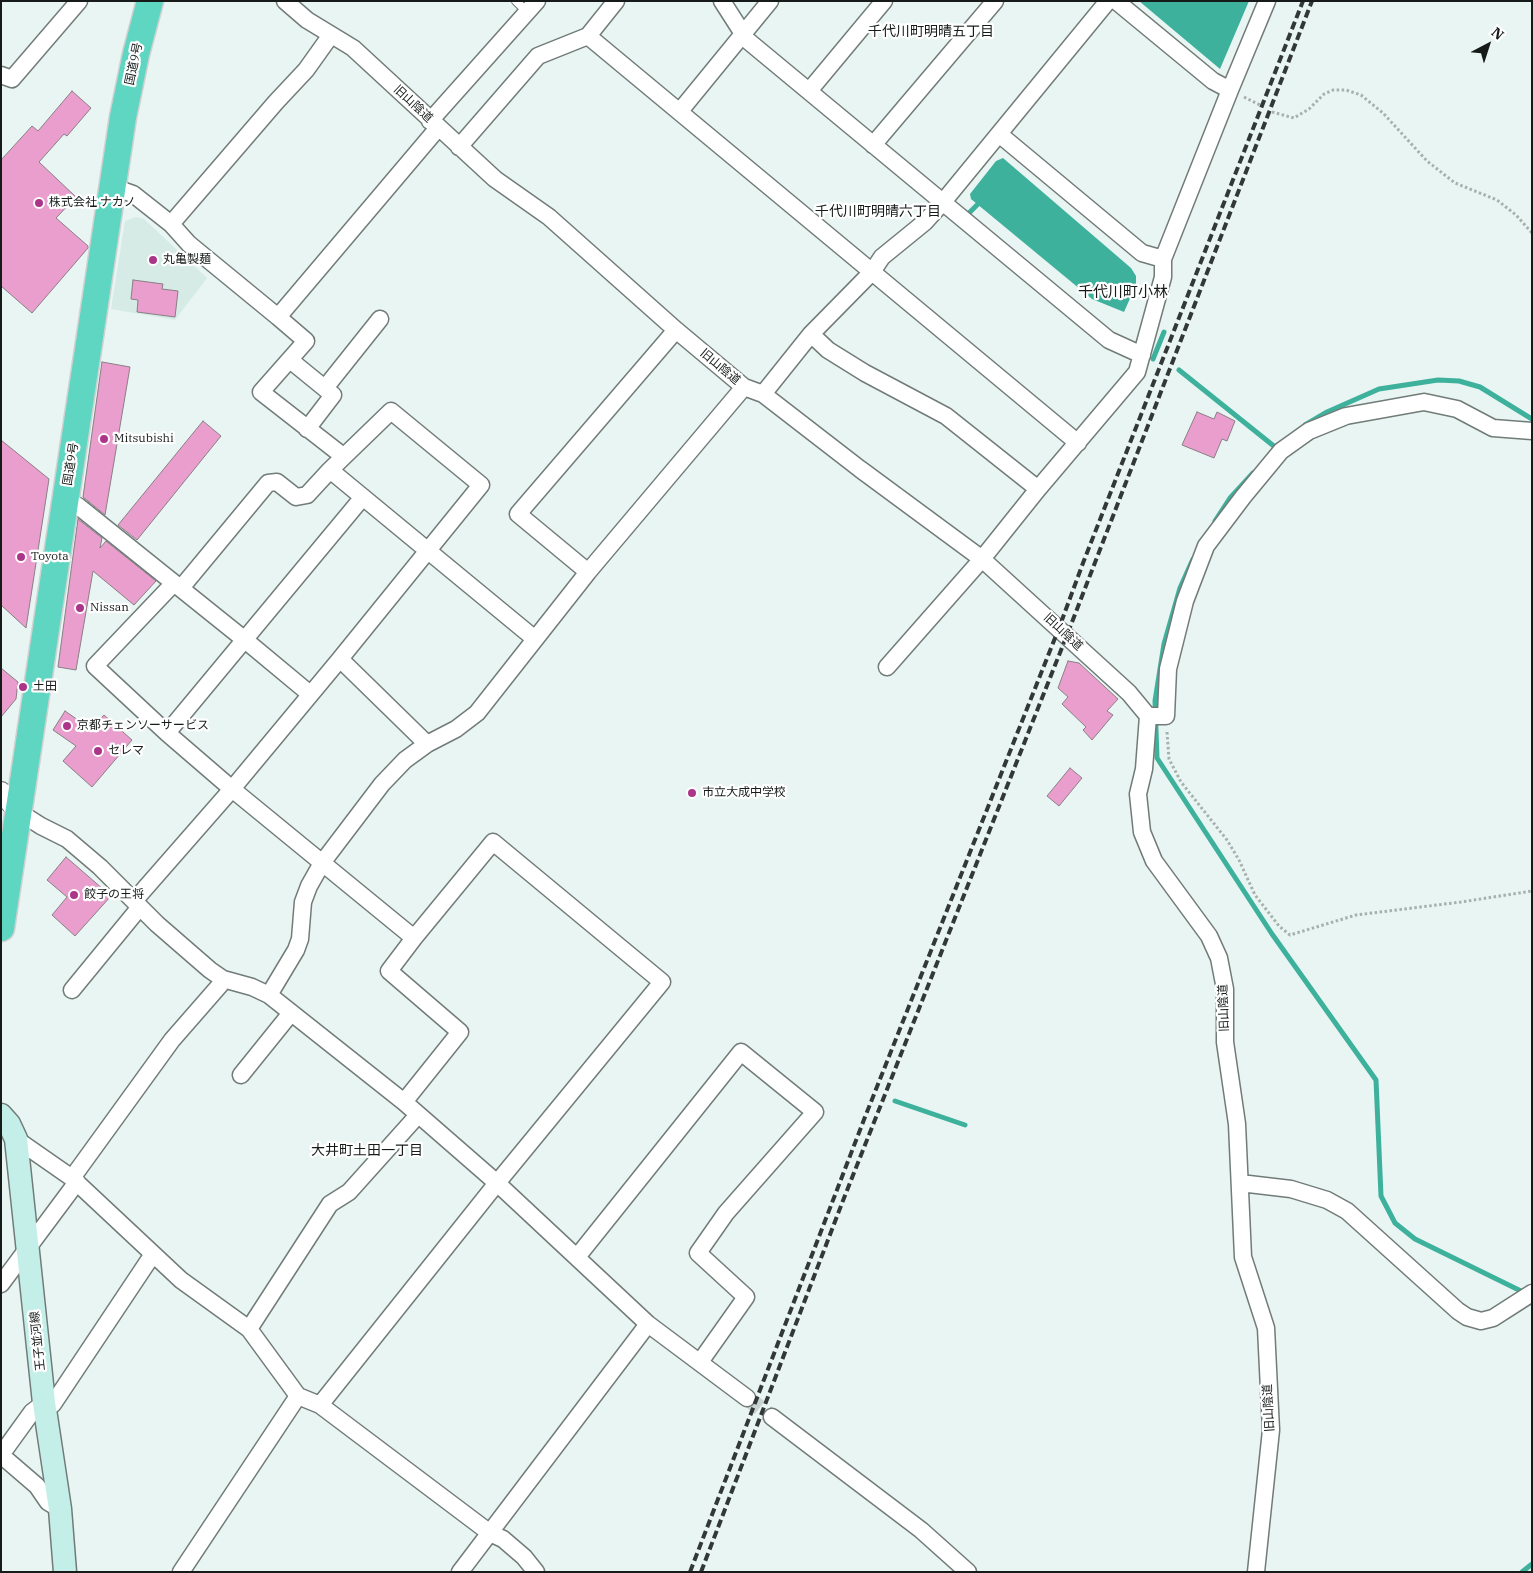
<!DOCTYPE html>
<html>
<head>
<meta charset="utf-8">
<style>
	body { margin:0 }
	#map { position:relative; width:1533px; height:1573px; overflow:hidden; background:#e9f5f2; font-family:"IBM Plex Serif",serif }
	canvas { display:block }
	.frame { position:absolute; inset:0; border:2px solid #161b1a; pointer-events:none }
	.north { position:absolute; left:1463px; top:20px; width:50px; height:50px; -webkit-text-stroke:4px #fff; paint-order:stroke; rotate:40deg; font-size:14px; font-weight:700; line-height:20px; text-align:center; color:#161b1a }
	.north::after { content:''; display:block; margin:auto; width:18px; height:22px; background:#161b1a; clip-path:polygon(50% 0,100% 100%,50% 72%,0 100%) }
</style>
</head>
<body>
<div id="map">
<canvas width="1533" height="1573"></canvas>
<div class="frame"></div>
<div class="north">N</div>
</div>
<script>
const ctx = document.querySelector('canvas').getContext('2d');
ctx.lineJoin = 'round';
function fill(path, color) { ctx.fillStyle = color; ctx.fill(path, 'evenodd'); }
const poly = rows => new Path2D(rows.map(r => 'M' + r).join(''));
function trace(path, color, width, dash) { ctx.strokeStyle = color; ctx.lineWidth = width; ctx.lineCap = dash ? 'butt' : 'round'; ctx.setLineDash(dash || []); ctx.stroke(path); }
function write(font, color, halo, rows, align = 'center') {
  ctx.font = font + ' "IBM Plex Serif","Noto Sans JP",serif'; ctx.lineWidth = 4.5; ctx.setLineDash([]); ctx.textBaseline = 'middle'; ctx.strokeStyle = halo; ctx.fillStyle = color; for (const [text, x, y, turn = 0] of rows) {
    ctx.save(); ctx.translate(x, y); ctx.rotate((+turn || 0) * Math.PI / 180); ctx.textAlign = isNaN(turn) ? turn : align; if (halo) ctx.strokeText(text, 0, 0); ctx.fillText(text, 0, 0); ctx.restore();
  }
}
fill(poly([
	[136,217,144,219,207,278,175,320,111,309,125,221]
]), '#d6ebe6');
fill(poly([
	[1139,1,1249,1,1220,69],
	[1003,158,1131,268,1136,276,1136,285,1124,312,1092,299,971,199,970,194,996,161]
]), '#3eb19d');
trace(poly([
	[967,215,981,201],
	[1153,359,1164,332],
	[1179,370,1275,447],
	[1305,425,1327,412,1379,389,1438,380,1459,381,1480,387,1532,419],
	[1215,521,1230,498,1253,473],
	[1193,559,1180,588,1164,644,1155,701,1157,758,1272,934,1376,1080,1381,1196,1395,1223,1415,1239,1525,1293],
	[895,1101,965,1125],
	[1522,1572,1532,1564]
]), '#3eb19d', 5);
const building = poly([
	[72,91,91,108,67,136,64,134,39,162,76,197,56,218,88,246,88,248,32,313,1,286,1,160,32,126,38,131,72,91],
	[133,280,163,284,162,289,178,291,175,317,137,312,138,300,131,299,133,280],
	[102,362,130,367,105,515,83,497,102,362],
	[1197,412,1214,419,1217,412,1235,421,1227,441,1222,439,1214,458,1182,445,1197,412],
	[203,421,221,436,137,540,118,525,203,421],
	[1,440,49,479,26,628,1,605,1,440],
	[78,519,102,538,100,548,106,541,156,581,134,605,93,571,76,670,58,667,78,519],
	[1068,661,1079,663,1118,699,1107,711,1113,715,1092,740,1083,730,1086,727,1062,704,1068,697,1058,688,1068,661],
	[1,668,18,682,16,699,1,717,1,668],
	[65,711,91,729,104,715,132,740,92,787,63,761,76,746,53,730,65,711],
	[1070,768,1082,778,1059,806,1047,796,1070,768],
	[66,857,111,896,75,936,52,915,67,897,47,880,66,857]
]);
fill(building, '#e99ecd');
trace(building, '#887f84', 1);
trace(poly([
	[747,1398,772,1417]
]), '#c9d4d2', 16, [16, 8]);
const service = poly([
	[516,1,527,12]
]);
const minor = poly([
	[285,1,307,20,353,48,495,179,549,217,676,330,744,387,763,394,860,469,982,559,1129,693,1148,716,1144,769,1138,794,1142,832,1154,861,1209,936,1219,958,1225,989,1225,1042,1237,1124,1243,1257,1266,1328,1271,1430,1256,1572],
	[722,1,747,40,1109,340,1142,355],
	[1116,1,1213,81,1230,90],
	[588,36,1078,443],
	[1,75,12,79,79,1],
	[809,91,884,1],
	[680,111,770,1],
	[430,121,537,1],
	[999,134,1142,253,1163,259],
	[873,145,995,1],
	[459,147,538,56,588,36,616,1],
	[113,187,133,194,171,224,189,244,278,317,438,128],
	[171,224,276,102,306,70,331,35],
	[278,317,306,341,261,392,343,456],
	[811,334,828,350,865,373,946,416,1038,489],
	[290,360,333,395,307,429],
	[325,388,380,319],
	[763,394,811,334,872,272,882,257,925,222,943,202,1108,1],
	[330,470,535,639],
	[65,502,78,506,245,640,310,694],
	[588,572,518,514,676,330],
	[174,583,95,666,167,733,232,789,414,938],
	[340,659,427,744],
	[887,667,982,559,1038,489,1137,372,1163,277,1163,259,1230,90,1267,1],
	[1148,716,1166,716,1168,669,1185,601,1206,546,1243,497,1281,451,1309,431,1346,416,1424,402,1457,409,1493,428,1532,431],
	[167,733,363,497],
	[19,812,41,826,67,839,100,867,157,924,210,970,223,979,252,987,269,995,404,1102,497,1183,648,1324,747,1398],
	[134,901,232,789,340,659,481,485,391,411,330,470,307,495,296,497,277,482,268,483,181,588],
	[72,990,140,907],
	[269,995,296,950,300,939,303,902,309,886,322,863,382,784,405,760,427,744,456,729,477,713,588,572,744,387],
	[241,1075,291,1013],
	[16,1139,72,1178,181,1280,249,1329,298,1396,320,1405,490,1533,503,1539,524,1557,536,1572],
	[72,1178,172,1040,220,985,223,979],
	[1240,1183,1291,1189,1327,1200,1347,1211,1458,1311,1467,1317,1481,1321,1493,1318,1532,1293],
	[577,1257,741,1052,815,1112,726,1213,698,1253,746,1297,700,1362],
	[1,1284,77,1182],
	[249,1329,330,1204,349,1192,418,1115],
	[320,1405,497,1183,662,982,493,842,414,938,389,971,460,1032,404,1102],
	[772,1417,921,1530,968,1572],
	[6,1448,32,1412,44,1403,53,1404,153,1254],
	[1,1455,37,1486,48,1502,60,1509],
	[181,1572,298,1396],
	[460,1572,648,1324]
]);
const tertiary = poly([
	[1,792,19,812]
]);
const secondary = poly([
	[1,1115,9,1124,16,1139,44,1403,60,1509,65,1572]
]);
const trunk = poly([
	[1,928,123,117,136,54,150,1]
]);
trace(service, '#717c79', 10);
trace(minor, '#717c79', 19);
trace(tertiary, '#717c79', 22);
trace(secondary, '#717c79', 25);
trace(trunk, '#d0d1d1', 29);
trace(poly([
	[1244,97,1260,105],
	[1272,112,1294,118,1309,109,1324,94,1333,90,1346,90,1361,95,1383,113,1427,161,1455,183,1497,200,1516,215,1532,233],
	[1167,732,1169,759,1181,782,1227,840,1239,860,1255,895,1279,926,1290,935,1356,915,1461,902,1532,891]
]), '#a6b0ad', 3, [2.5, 2.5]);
trace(service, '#fff', 8);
trace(minor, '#fff', 16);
trace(tertiary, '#fff', 20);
trace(secondary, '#c3efe8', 22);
trace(trunk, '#5fd6c2', 26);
trace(poly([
	[690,1572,865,1117,1059,628,1083,563,1303,1],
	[701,1572,844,1198,1067,635,1312,1]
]), '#323837', 4, [8, 4]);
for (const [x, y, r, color] of [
	[39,203,5,"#ac3489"],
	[153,260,5,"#ac3489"],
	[104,439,5,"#ac3489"],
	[21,557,5,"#ac3489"],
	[80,608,5,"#ac3489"],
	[23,687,5,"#ac3489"],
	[67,726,5,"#ac3489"],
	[98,751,5,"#ac3489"],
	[692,793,5,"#ac3489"],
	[74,895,5,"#ac3489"]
]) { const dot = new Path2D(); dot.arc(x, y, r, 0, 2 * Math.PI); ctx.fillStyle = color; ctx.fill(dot); trace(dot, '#fff', 2); }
write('12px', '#161b1a', '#fff', [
	["国道9号",134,64,-78],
	["旧山陰道",413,104,43],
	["旧山陰道",720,367,40],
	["国道9号",71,464,-81],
	["旧山陰道",1063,632,43],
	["旧山陰道",1224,1008,-92],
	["王子並河線",38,1341,-96],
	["旧山陰道",1269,1408,-93]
]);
write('12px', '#161b1a', '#fff', [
	["株式会社 ナカノ",49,203],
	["丸亀製麺",163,260],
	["Mitsubishi",114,439],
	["Toyota",31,557],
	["Nissan",90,608],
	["土田",33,687],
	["京都チェンソーサービス",77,726],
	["セレマ",108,751],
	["市立大成中学校",702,793],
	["餃子の王将",84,895]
], 'left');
write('14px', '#161b1a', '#fff', [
	["千代川町明晴五丁目",931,32],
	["千代川町明晴六丁目",878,212],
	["大井町土田一丁目",367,1151]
]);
write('15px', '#161b1a', '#fff', [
	["千代川町小林",1123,293]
]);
</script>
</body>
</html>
